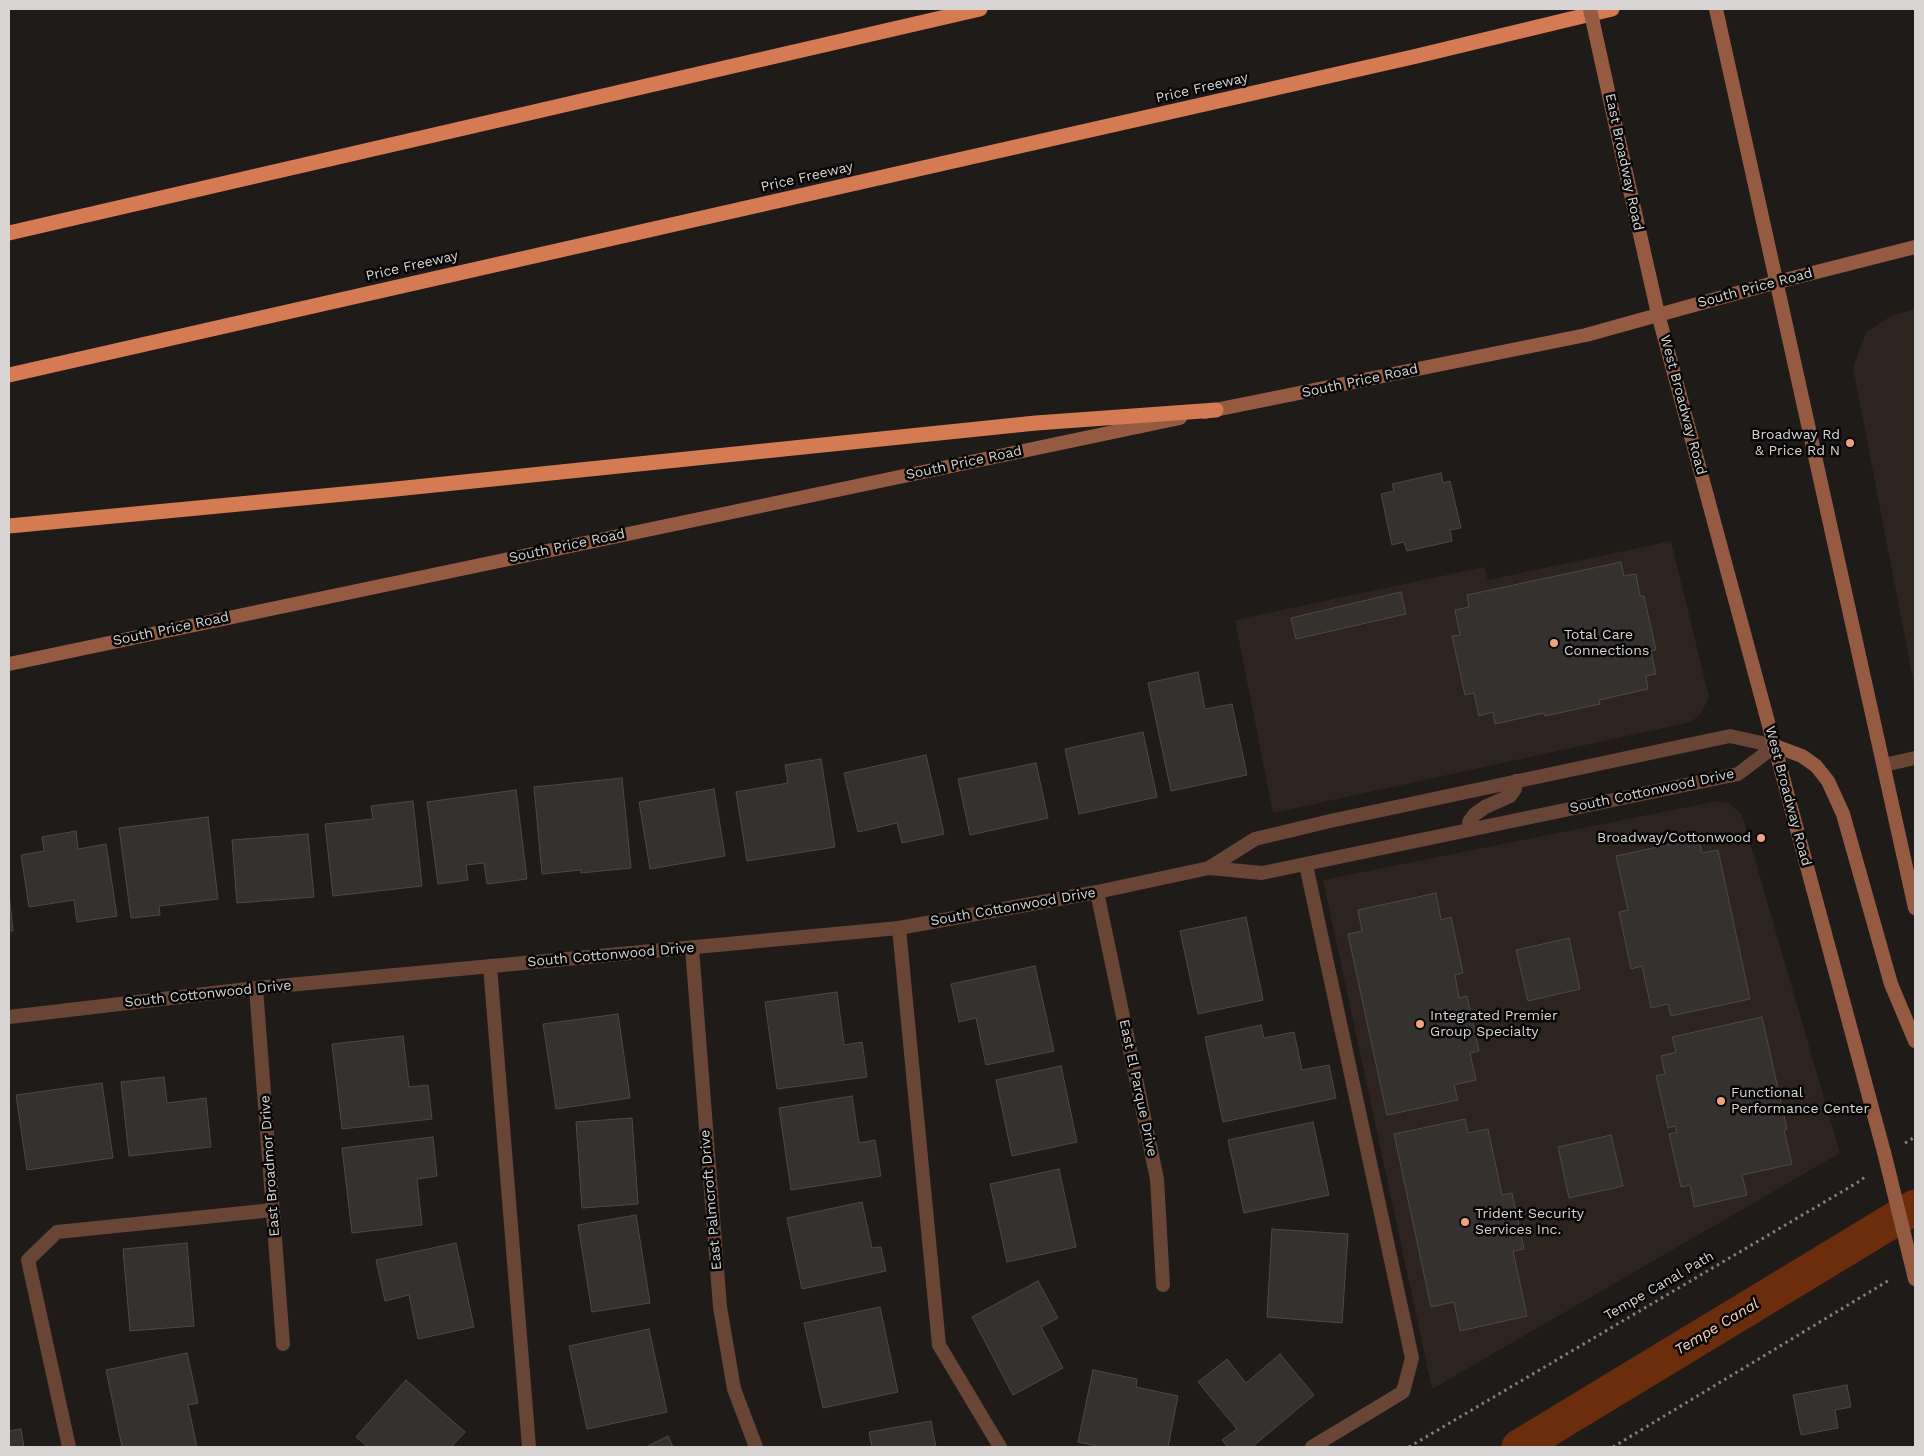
<!DOCTYPE html>
<html>
<head>
<meta charset="utf-8">
<style>
	body { margin:0 }
	#map { position:relative; width:1924px; height:1456px; overflow:hidden; background:#1f1b19; font-family:"Work Sans",sans-serif }
	canvas { display:block }
	.frame { position:absolute; inset:0; border:10px solid #d7d4d3; pointer-events:none }
</style>
</head>
<body>
<div id="map">
<canvas width="1924" height="1456"></canvas>
<div class="frame"></div>
</div>
<script>
const ctx = document.querySelector('canvas').getContext('2d');
ctx.lineJoin = 'round';
function fill(path, color) { ctx.fillStyle = color; ctx.fill(path, 'evenodd'); }
const poly = rows => new Path2D(rows.map(r => 'M' + r).join(''));
function trace(path, color, width, dash) { ctx.strokeStyle = color; ctx.lineWidth = width; ctx.lineCap = dash ? 'butt' : 'round'; ctx.setLineDash(dash || []); ctx.stroke(path); }
function write(font, color, halo, rows, align = 'center') {
  ctx.font = font + ' "Work Sans",sans-serif'; ctx.lineWidth = 5; ctx.setLineDash([]); ctx.textBaseline = 'middle'; ctx.strokeStyle = halo; ctx.fillStyle = color; for (const [text, x, y, turn = 0] of rows) {
    ctx.save(); ctx.translate(x, y); ctx.rotate((+turn || 0) * Math.PI / 180); ctx.textAlign = isNaN(turn) ? turn : align; if (halo) ctx.strokeText(text, 0, 0); ctx.fillText(text, 0, 0); ctx.restore();
  }
}
fill(poly([
	[1915,309,1915,690,1853,368,1866,332,1893,315],
	[1671,541,1709,697,1701,714,1691,722,1273,813,1235,620,1484,567,1488,580],
	[1717,801,1729,803,1742,815,1840,1153,1432,1389,1323,880]
]), '#2d2420');
trace(poly([
	[1519,1447,1915,1207]
]), '#6c2d0d', 35);
const building = poly([
	[1441,473,1443,483,1450,481,1461,528,1450,530,1452,541,1407,551,1404,542,1392,545,1381,494,1394,491,1392,484,1441,473],
	[1621,562,1624,576,1636,574,1640,596,1644,596,1656,650,1651,651,1656,674,1646,676,1648,689,1599,700,1600,704,1545,716,1544,713,1495,724,1493,712,1479,716,1474,693,1465,695,1452,636,1460,635,1455,610,1469,607,1467,595,1621,562],
	[1401,592,1406,614,1296,639,1291,618,1401,592],
	[1198,672,1205,709,1232,704,1247,775,1171,791,1148,683,1198,672],
	[1143,732,1157,797,1079,814,1065,749,1143,732],
	[926,755,944,834,902,843,897,823,858,832,844,773,926,755],
	[821,759,835,847,747,861,736,792,788,783,785,765,821,759],
	[1036,763,1048,818,970,835,958,779,1036,763],
	[622,778,631,868,581,873,581,870,542,874,534,787,622,778],
	[714,789,725,856,650,869,639,802,714,789],
	[516,790,527,879,487,884,484,863,466,865,468,880,438,884,427,802,516,790],
	[413,801,422,886,333,896,325,824,373,819,371,806,413,801],
	[208,817,218,899,159,906,160,915,131,918,119,828,208,817],
	[76,831,78,849,106,844,117,916,77,922,74,900,29,907,21,855,44,851,42,837,76,831],
	[308,834,314,897,237,903,232,840,308,834],
	[1699,838,1702,853,1718,850,1750,999,1671,1016,1668,1004,1651,1008,1642,966,1631,969,1619,912,1628,910,1616,856,1699,838],
	[9,892,13,931,9,931,9,892],
	[1436,893,1441,920,1451,917,1463,973,1455,975,1459,998,1467,996,1479,1051,1470,1053,1476,1080,1454,1085,1458,1100,1387,1115,1348,934,1362,931,1358,910,1436,893],
	[1246,917,1263,1000,1198,1014,1180,931,1246,917],
	[1569,938,1580,989,1528,1001,1516,950,1569,938],
	[1035,966,1054,1051,986,1065,976,1018,959,1022,951,984,1035,966],
	[837,992,844,1045,862,1042,867,1077,777,1089,765,1002,837,992],
	[618,1014,630,1098,556,1109,543,1024,618,1014],
	[1762,1017,1787,1129,1784,1130,1792,1164,1742,1175,1747,1195,1694,1207,1690,1185,1681,1187,1669,1134,1677,1132,1675,1126,1668,1128,1656,1076,1665,1074,1661,1056,1676,1052,1672,1037,1762,1017],
	[1261,1025,1264,1038,1294,1032,1302,1070,1329,1065,1336,1098,1223,1122,1205,1037,1261,1025],
	[403,1036,409,1087,428,1085,432,1119,342,1129,332,1044,403,1036],
	[1061,1066,1077,1142,1012,1156,996,1080,1061,1066],
	[164,1077,167,1103,206,1098,211,1147,129,1156,121,1082,164,1077],
	[102,1083,113,1158,27,1170,16,1095,102,1083],
	[852,1096,859,1143,875,1140,881,1176,791,1190,779,1108,852,1096],
	[632,1118,638,1204,582,1208,576,1122,632,1118],
	[1465,1119,1468,1133,1488,1129,1502,1195,1512,1193,1524,1249,1513,1251,1527,1316,1460,1331,1454,1302,1431,1307,1394,1134,1465,1119],
	[1313,1122,1329,1195,1244,1213,1228,1140,1313,1122],
	[1611,1135,1623,1186,1569,1198,1558,1147,1611,1135],
	[433,1137,437,1176,417,1179,422,1225,352,1233,342,1148,433,1137],
	[1059,1169,1076,1247,1007,1262,990,1184,1059,1169],
	[862,1202,872,1248,881,1247,886,1271,802,1289,787,1218,862,1202],
	[636,1215,650,1303,592,1312,578,1225,636,1215],
	[1272,1229,1348,1234,1342,1323,1267,1317,1272,1229],
	[187,1243,194,1326,130,1331,123,1249,187,1243],
	[456,1243,474,1327,418,1339,409,1295,385,1301,376,1260,456,1243],
	[1038,1281,1058,1318,1041,1327,1063,1368,1013,1395,972,1317,1038,1281],
	[880,1307,898,1392,823,1408,804,1323,880,1307],
	[649,1329,667,1412,587,1429,569,1346,649,1329],
	[187,1353,198,1403,188,1405,197,1447,122,1447,106,1370,187,1353],
	[1280,1354,1314,1395,1252,1447,1228,1447,1222,1440,1237,1429,1198,1382,1227,1359,1246,1383,1280,1354],
	[1093,1370,1137,1379,1136,1387,1178,1396,1168,1447,1101,1447,1078,1442,1093,1370],
	[406,1380,465,1432,451,1447,368,1447,356,1437,406,1380],
	[1847,1385,1851,1407,1835,1410,1838,1428,1801,1435,1793,1395,1847,1385],
	[931,1421,936,1447,872,1447,869,1432,931,1421],
	[21,1429,24,1447,9,1447,9,1431,21,1429],
	[668,1436,673,1447,646,1447,668,1436]
]);
fill(building, '#35312f');
trace(building, '#4d4947', 1);
trace(poly([
	[1905,1143,1915,1137],
	[1409,1447,1860,1181,1866,1176],
	[1613,1447,1891,1279]
]), '#827f7d', 3, [2.5, 4]);
trace(poly([
	[1884,765,1915,758],
	[1306,865,1412,1358,1403,1392,1312,1447],
	[899,928,939,1345,1000,1447],
	[490,966,529,1447],
	[69,1447,28,1260,57,1232,273,1210]
]), '#694535', 14);
trace(poly([
	[1469,830,1469,822,1474,815,1485,807,1510,796,1515,789,1516,781],
	[1209,868,1255,839,1330,821,1730,736,1775,746],
	[1097,892,1157,1179,1163,1285],
	[692,948,720,1307,734,1389,756,1447],
	[256,988,283,1344],
	[9,1017,256,988,899,928,1097,892,1209,868,1262,873,1738,774,1775,746]
]), '#694535', 14);
trace(poly([
	[1716,9,1915,908],
	[1627,177,1658,314,1885,1156,1915,1279],
	[1205,412,1586,335,1777,282,1915,247],
	[9,664,1180,418],
	[1775,746,1802,756,1816,766,1828,781,1843,814,1891,984,1915,1041]
]), '#945b42', 14);
trace(poly([
	[9,233,980,9],
	[9,375,1417,56,1612,9],
	[9,526,386,490,1036,423,1216,410]
]), '#d47b53', 15);
trace(poly([
	[1590,9,1627,177]
]), '#945b42', 14);
for (const [x, y, r, color] of [
	[1850,443,5,"#f1a17d"],
	[1554,643,5,"#f1a17d"],
	[1761,838,5,"#f1a17d"],
	[1420,1024,5,"#f1a17d"],
	[1721,1101,5,"#f1a17d"],
	[1465,1222,5,"#f1a17d"]
]) { const dot = new Path2D(); dot.arc(x, y, r, 0, 2 * Math.PI); ctx.fillStyle = color; ctx.fill(dot); trace(dot, '#070606', 2); }
write('14px', '#d7d4d3', '#070606', [
	["Price Freeway",1202,88,-13],
	["East Broadway Road",1624,162,78],
	["Price Freeway",807,177,-13],
	["Price Freeway",412,266,-13],
	["South Price Road",1755,288,-15],
	["South Price Road",1360,381,-12],
	["West Broadway Road",1683,405,75],
	["South Price Road",964,463,-12],
	["South Price Road",567,546,-12],
	["South Price Road",171,629,-12],
	["South Cottonwood Drive",1652,791,-12],
	["West Broadway Road",1788,796,75],
	["South Cottonwood Drive",1013,907,-10],
	["South Cottonwood Drive",611,955,-5],
	["South Cottonwood Drive",208,994,-6],
	["East El Parque Drive",1138,1088,78],
	["East Broadmor Drive",270,1166,-94],
	["East Palmcroft Drive",711,1200,-95],
	["Tempe Canal Path",1659,1286,-30]
]);
write('14px', '#d7d4d3', '#070606', [
	["Broadway Rd",1840,435,"right"],
	["& Price Rd N",1840,451,"right"],
	["Total Care",1564,635],
	["Connections",1564,651],
	["Broadway/Cottonwood",1751,838,"right"],
	["Integrated Premier",1430,1016],
	["Group Specialty",1430,1032],
	["Functional",1731,1093],
	["Performance Center",1731,1109],
	["Trident Security",1475,1214],
	["Services Inc.",1475,1230]
], 'left');
write('italic 15px', '#ffceba', '#070606', [
	["Tempe Canal",1717,1327,-31]
]);
</script>
</body>
</html>
